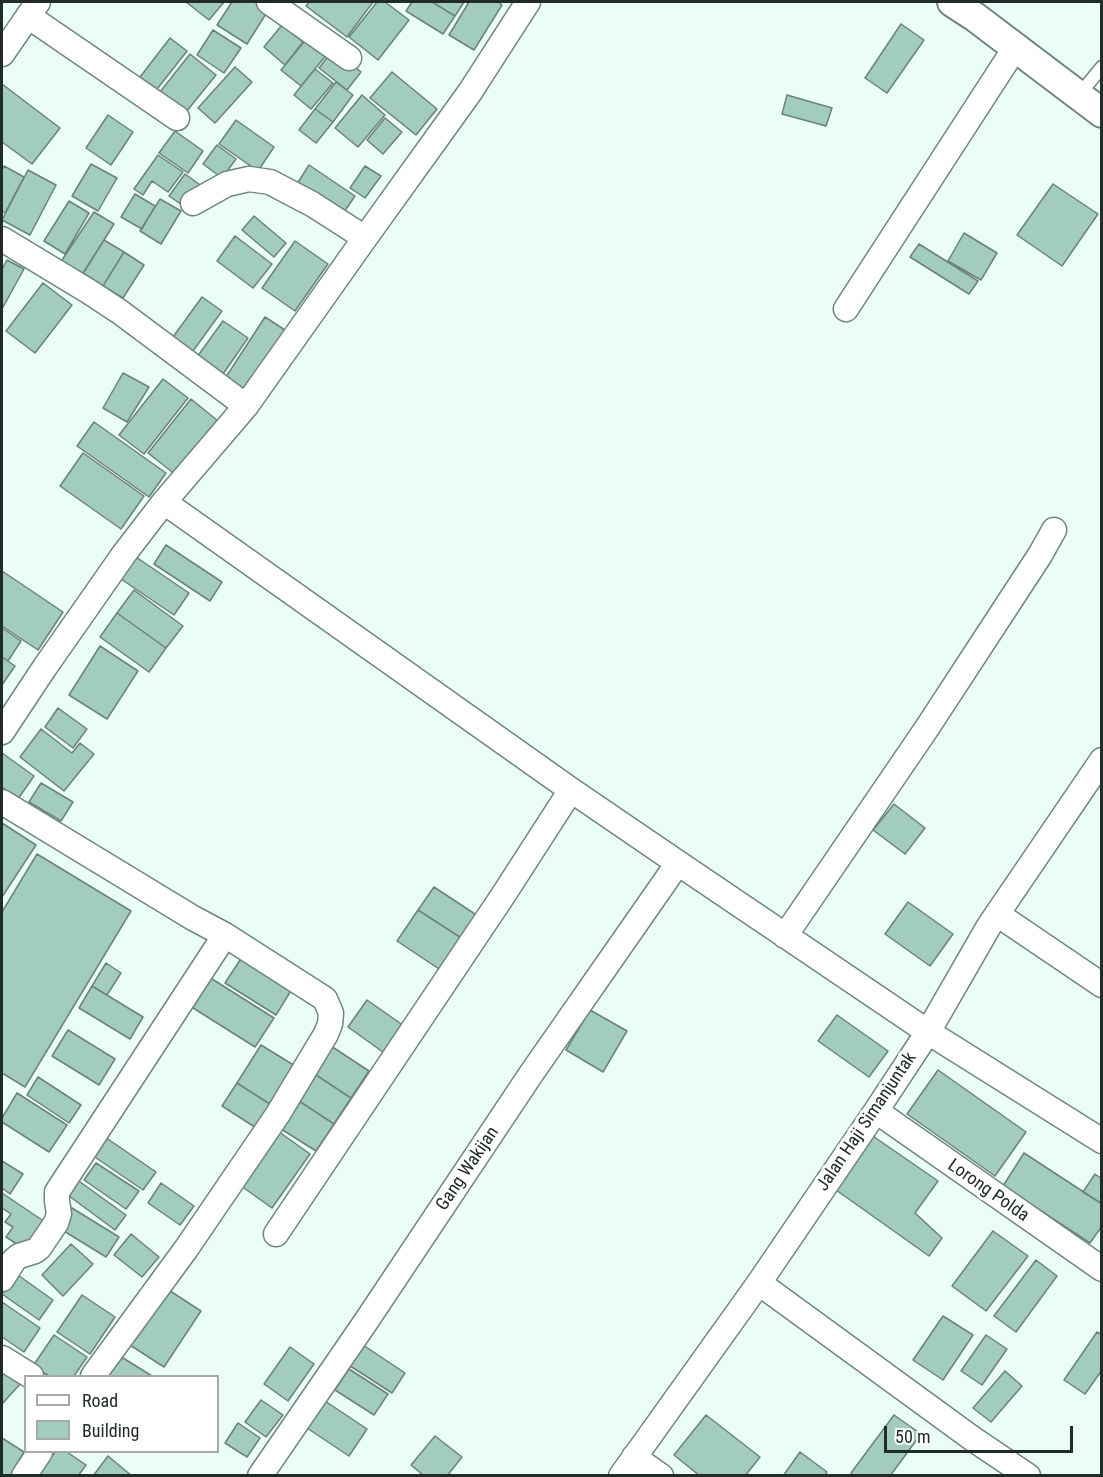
<!DOCTYPE html>
<html>
<head>
<meta charset="utf-8">
<style>
	body { margin:0 }
	#map { position:relative; width:1103px; height:1477px; overflow:hidden; background:#eafef7; font-family:"Roboto Condensed",sans-serif }
	canvas { display:block }
	.frame { position:absolute; inset:0; border:3px solid #212b27; pointer-events:none }
	.legend { position:absolute; left:24px; top:1375px; width:195px; height:78px; box-sizing:border-box; background:#fff; border:2px solid #a6aaa9; margin:0; padding:8px 10px; list-style:none; font-size:18px; color:#212b27 }
	.legend li { display:flex; align-items:center; gap:12px; height:30px }
	.legend b { width:30px; border:2px solid #a6aaa9 }
	.scale { position:absolute; left:884px; top:1426px; width:189px; height:27px; box-sizing:border-box; border:3px solid #212b27; border-top:0; padding-left:8px; font-size:18px; line-height:21px; white-space:nowrap; color:#212b27; -webkit-text-stroke:4px #fff; paint-order:stroke }
</style>
</head>
<body>
<div id="map">
<canvas width="1103" height="1477"></canvas>
<div class="frame"></div>
<ul class="legend">
<li><b style="height:8px;background:#fff"></b>Road</li>
<li><b style="height:16px;background:#a2ccbc"></b>Building</li>
</ul>
<div class="scale">50 m</div>
</div>
<script>
const ctx = document.querySelector('canvas').getContext('2d');
ctx.lineJoin = 'round';
function fill(path, color) { ctx.fillStyle = color; ctx.fill(path, 'evenodd'); }
const poly = rows => new Path2D(rows.map(r => 'M' + r).join(''));
function trace(path, color, width, dash) { ctx.strokeStyle = color; ctx.lineWidth = width; ctx.lineCap = dash ? 'butt' : 'round'; ctx.setLineDash(dash || []); ctx.stroke(path); }
function write(font, color, halo, rows, align = 'center') {
  ctx.font = font + ' "Roboto Condensed",sans-serif'; ctx.lineWidth = 6; ctx.setLineDash([]); ctx.textBaseline = 'middle'; ctx.strokeStyle = halo; ctx.fillStyle = color; for (const [text, x, y, turn = 0] of rows) {
    ctx.save(); ctx.translate(x, y); ctx.rotate((+turn || 0) * Math.PI / 180); ctx.textAlign = isNaN(turn) ? turn : align; if (halo) ctx.strokeText(text, 0, 0); ctx.fillText(text, 0, 0); ctx.restore();
  }
}
const building = poly([
	[186,2,224,2,209,20,186,2],
	[232,2,258,2,269,9,247,44,217,25,232,2],
	[309,2,373,2,347,37,306,6,309,2],
	[377,2,385,2,409,20,378,60,349,37,377,2],
	[412,2,432,2,455,16,443,34,406,11,412,2],
	[432,2,464,2,455,16,432,2],
	[469,2,498,2,502,5,474,50,449,35,469,2],
	[901,24,924,40,887,93,865,78,901,24],
	[282,25,303,42,285,65,264,47,282,25],
	[213,30,241,48,224,73,197,55,213,30],
	[308,37,328,53,301,86,281,70,308,37],
	[170,38,187,51,154,93,137,81,170,38],
	[333,50,361,72,347,90,319,68,333,50],
	[190,54,216,75,182,117,156,97,190,54],
	[235,67,252,82,215,123,198,108,235,67],
	[315,69,333,83,311,109,294,95,315,69],
	[392,72,437,109,416,135,370,98,392,72],
	[336,82,353,95,333,122,315,109,336,82],
	[2,84,60,128,32,164,2,142,2,84],
	[362,95,385,115,358,147,335,128,362,95],
	[787,95,832,108,826,126,782,114,787,95],
	[315,109,333,122,316,143,299,130,315,109],
	[108,115,133,132,111,165,86,148,108,115],
	[385,118,402,132,383,154,367,140,385,118],
	[236,120,274,147,258,171,219,144,236,120],
	[175,131,203,151,188,173,159,153,175,131],
	[217,145,236,159,222,178,203,164,217,145],
	[158,155,183,172,168,192,152,181,143,195,134,189,158,155],
	[91,164,117,178,98,211,72,196,91,164],
	[309,165,355,196,342,215,297,184,309,165],
	[4,166,24,177,5,213,2,211,2,170,4,166],
	[365,166,381,176,365,198,350,188,365,166],
	[28,170,56,185,30,235,2,220,28,170],
	[185,174,203,187,188,209,169,196,185,174],
	[1053,184,1098,214,1062,266,1017,235,1053,184],
	[135,194,155,206,142,229,121,217,135,194],
	[160,199,181,211,161,244,140,231,160,199],
	[69,201,89,213,65,254,44,241,69,201],
	[94,212,114,224,79,280,58,266,94,212],
	[254,216,286,243,274,257,242,230,254,216],
	[964,233,997,253,981,280,948,261,964,233],
	[235,236,272,264,253,288,217,261,235,236],
	[104,240,124,252,103,286,83,273,104,240],
	[295,241,328,264,295,311,262,288,295,241],
	[919,244,978,281,969,294,910,257,919,244],
	[124,252,144,265,123,298,103,286,124,252],
	[7,260,24,269,2,309,2,269,7,260],
	[43,283,72,305,35,353,6,331,43,283],
	[202,297,222,311,193,351,173,337,202,297],
	[265,317,288,332,246,398,222,383,265,317],
	[223,321,248,338,223,374,197,357,223,321],
	[123,373,149,387,127,422,103,408,123,373],
	[163,379,188,398,144,454,119,435,163,379],
	[191,399,218,421,176,475,148,453,191,399],
	[94,422,166,473,149,497,77,446,94,422],
	[83,453,144,496,121,529,60,486,83,453],
	[166,545,222,582,210,601,154,564,166,545],
	[136,557,189,593,174,615,121,579,136,557],
	[2,571,63,612,38,650,2,626,2,571],
	[134,590,183,626,166,648,117,613,134,590],
	[117,613,166,648,149,672,100,637,117,613],
	[2,628,21,641,8,661,2,657,2,628],
	[100,646,138,671,107,719,69,695,100,646],
	[2,657,15,666,2,685,2,657],
	[58,708,87,729,73,748,45,727,58,708],
	[41,729,72,753,80,743,94,754,64,791,20,757,41,729],
	[2,753,34,776,18,799,2,787,2,753],
	[41,783,73,802,61,821,29,802,41,783],
	[894,804,925,828,905,854,873,830,894,804],
	[2,823,36,845,2,897,2,823],
	[37,854,131,911,25,1087,2,1073,2,912,37,854],
	[434,887,481,918,466,941,418,910,434,887],
	[908,902,953,934,930,966,885,934,908,902],
	[418,910,466,941,445,973,397,941,418,910],
	[242,957,292,989,276,1015,225,983,242,957],
	[106,963,121,973,107,995,92,986,106,963],
	[209,977,274,1018,255,1047,190,1006,209,977],
	[92,986,143,1017,130,1039,79,1008,92,986],
	[367,1000,407,1028,387,1055,348,1027,367,1000],
	[590,1010,627,1031,603,1072,566,1050,590,1010],
	[837,1015,888,1051,869,1077,818,1041,837,1015],
	[68,1030,115,1059,99,1085,52,1056,68,1030],
	[261,1045,300,1069,276,1108,237,1083,261,1045],
	[331,1046,369,1071,351,1098,313,1073,331,1046],
	[938,1070,1026,1132,995,1176,907,1114,938,1070],
	[313,1073,351,1098,334,1124,296,1099,313,1073],
	[38,1077,81,1105,69,1123,27,1095,38,1077],
	[237,1083,276,1108,261,1131,222,1106,237,1083],
	[17,1093,67,1125,49,1152,2,1122,2,1118,17,1093],
	[296,1099,334,1124,316,1151,278,1127,296,1099],
	[275,1129,310,1154,272,1208,237,1183,275,1129],
	[867,1132,938,1181,915,1213,942,1238,929,1256,836,1190,867,1132],
	[102,1135,156,1172,143,1190,89,1153,102,1135],
	[1024,1153,1102,1204,1102,1226,1090,1243,1003,1186,1024,1153],
	[2,1161,23,1174,10,1194,2,1188,2,1161],
	[96,1163,139,1191,126,1209,84,1180,96,1163],
	[1095,1174,1102,1179,1102,1204,1083,1192,1095,1174],
	[76,1179,126,1215,115,1230,65,1193,76,1179],
	[161,1183,194,1206,180,1225,148,1203,161,1183],
	[2,1193,45,1222,26,1250,6,1237,13,1227,5,1222,11,1214,2,1208,2,1193],
	[72,1208,119,1237,106,1257,59,1228,72,1208],
	[993,1231,1028,1256,986,1311,952,1286,993,1231],
	[131,1234,159,1257,142,1277,114,1255,131,1234],
	[71,1244,93,1264,63,1296,42,1275,71,1244],
	[1036,1260,1057,1276,1016,1332,994,1316,1036,1260],
	[15,1273,53,1300,39,1320,2,1294,15,1273],
	[167,1289,201,1311,164,1367,130,1345,167,1289],
	[82,1295,115,1317,90,1354,57,1332,82,1295],
	[2,1302,40,1328,24,1352,2,1337,2,1302],
	[943,1316,973,1335,943,1380,913,1360,943,1316],
	[1097,1332,1102,1335,1102,1370,1085,1394,1064,1380,1097,1332],
	[54,1335,87,1357,74,1376,49,1376,33,1366,54,1335],
	[986,1335,1007,1349,982,1385,961,1371,986,1335],
	[357,1341,405,1373,392,1393,344,1362,357,1341],
	[290,1347,314,1364,288,1401,264,1384,290,1347],
	[115,1353,152,1376,100,1376,115,1353],
	[2,1365,21,1383,2,1404,2,1365],
	[349,1369,388,1394,374,1415,335,1390,349,1369],
	[1005,1371,1022,1386,991,1422,973,1408,1005,1371],
	[261,1400,283,1415,266,1437,245,1422,261,1400],
	[325,1401,367,1429,349,1456,307,1428,325,1401],
	[706,1415,760,1457,745,1476,700,1476,674,1455,706,1415],
	[894,1415,921,1434,890,1476,855,1476,851,1473,894,1415],
	[238,1423,260,1438,247,1457,225,1443,238,1423],
	[435,1436,462,1457,447,1476,424,1476,411,1465,435,1436],
	[2,1438,24,1452,10,1476,4,1476,2,1474,2,1438],
	[55,1452,67,1452,86,1465,78,1476,37,1476,55,1452],
	[800,1452,827,1472,824,1476,783,1476,800,1452],
	[108,1456,132,1476,93,1476,108,1456]
]);
fill(building, '#a2ccbc');
trace(building, '#6b8279', 1.5);
const service = poly([
	[1078,96,1102,67]
]);
const minor = poly([
	[269,2,349,58],
	[28,16,177,118],
	[2,54,38,2],
	[193,203,227,184,249,179,270,182,312,204,365,238],
	[2,239,88,291,120,312,246,406,365,238,470,92,528,2],
	[846,309,1015,48],
	[164,502,571,790,678,863,928,1032,1102,1141],
	[2,732,45,667,124,554,164,502,246,406],
	[2,802,193,918,225,935,325,999,331,1013,330,1024,326,1034,278,1114,186,1249,93,1376],
	[997,914,1102,985],
	[785,936,927,728,1040,555,1054,530],
	[876,1111,1102,1269],
	[276,1234,504,894,571,790],
	[2,1279,14,1260,19,1256,35,1251,39,1248,56,1223,59,1214,57,1201,57,1192,225,935],
	[759,1283,973,1439,1028,1476],
	[2,1358,31,1376],
	[634,1457,661,1476],
	[24,1476,40,1452],
	[260,1476,367,1320,531,1074,678,863],
	[621,1476,759,1283,876,1111,928,1032,989,926,1102,760]
]);
const tertiary = poly([
	[952,2,975,17,1102,113]
]);
trace(service, '#6f867d', 15);
trace(minor, '#6f867d', 27);
trace(tertiary, '#6f867d', 32);
trace(service, '#fff', 12);
trace(minor, '#fff', 24);
trace(tertiary, '#fff', 28);
write('18px', '#212b27', '#fff', [
	["Jalan Haji Simanjuntak",867,1122,-56],
	["Gang Wakijan",468,1169,-56],
	["Lorong Polda",988,1191,35]
]);
</script>
</body>
</html>
